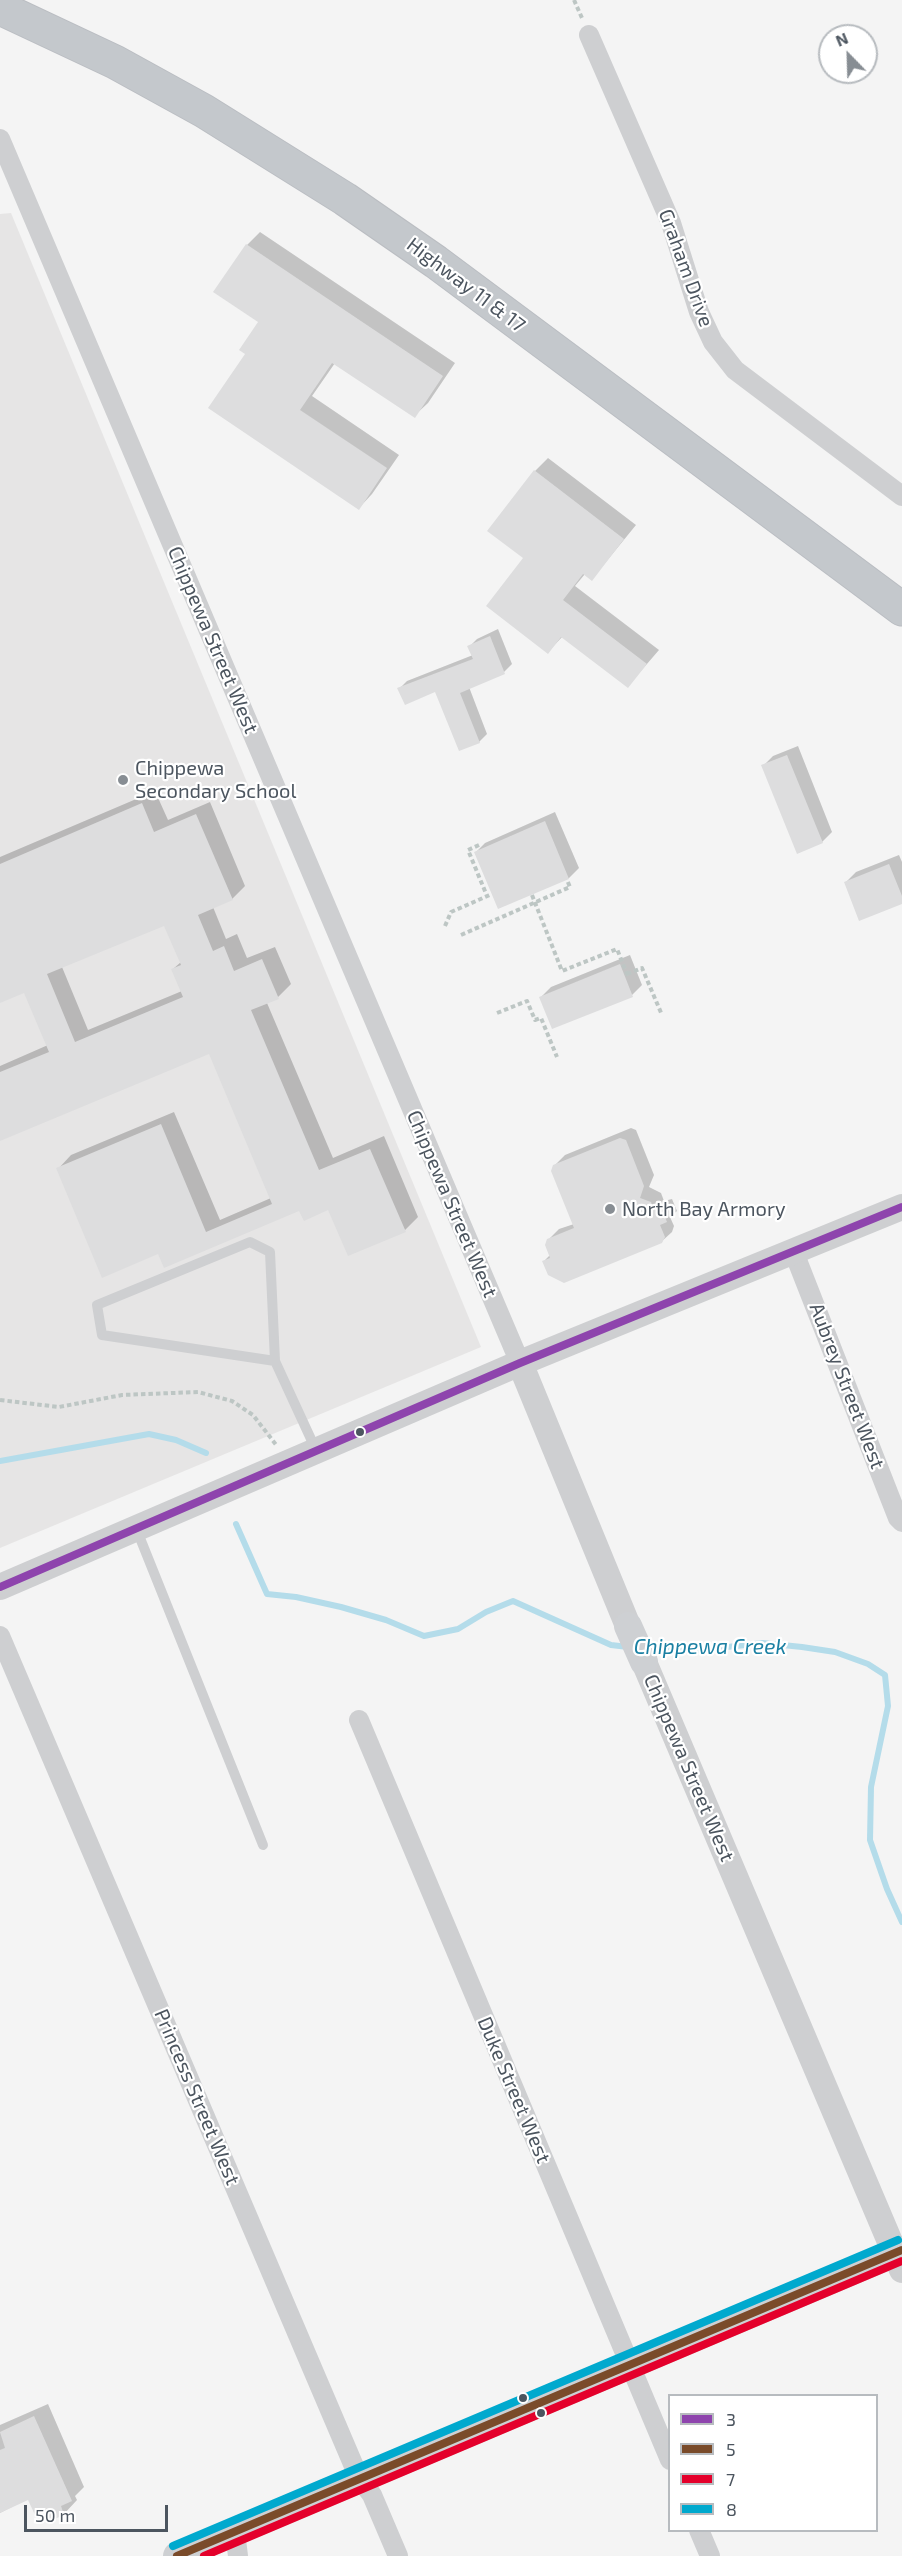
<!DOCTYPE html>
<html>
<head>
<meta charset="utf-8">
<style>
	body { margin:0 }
	#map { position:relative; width:902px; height:2556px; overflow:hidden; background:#f4f4f4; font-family:"Exo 2",sans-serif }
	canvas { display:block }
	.legend { position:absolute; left:668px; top:2394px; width:210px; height:138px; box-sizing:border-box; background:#fff; border:2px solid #b7bbbf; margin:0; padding:8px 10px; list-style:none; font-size:18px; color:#4c555f }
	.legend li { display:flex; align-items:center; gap:12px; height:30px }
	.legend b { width:30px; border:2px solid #b7bbbf }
	.north { position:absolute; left:818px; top:24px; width:60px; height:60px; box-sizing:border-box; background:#fff; border:2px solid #b7bbbf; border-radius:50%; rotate:337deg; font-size:16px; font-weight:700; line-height:24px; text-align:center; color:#4c555f }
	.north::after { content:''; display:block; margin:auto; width:21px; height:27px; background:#878d93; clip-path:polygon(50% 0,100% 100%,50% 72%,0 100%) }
	.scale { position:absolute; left:24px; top:2505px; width:144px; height:27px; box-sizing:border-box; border:3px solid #4c555f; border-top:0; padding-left:8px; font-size:18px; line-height:21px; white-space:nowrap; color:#4c555f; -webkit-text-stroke:4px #fff; paint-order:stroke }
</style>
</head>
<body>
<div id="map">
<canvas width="902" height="2556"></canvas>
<ul class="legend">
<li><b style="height:8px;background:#8e44ad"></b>3</li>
<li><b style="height:8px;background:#7a4b2a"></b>5</li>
<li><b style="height:8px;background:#e4002b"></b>7</li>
<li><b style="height:8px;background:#00a9ce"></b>8</li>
</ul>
<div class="north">N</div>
<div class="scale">50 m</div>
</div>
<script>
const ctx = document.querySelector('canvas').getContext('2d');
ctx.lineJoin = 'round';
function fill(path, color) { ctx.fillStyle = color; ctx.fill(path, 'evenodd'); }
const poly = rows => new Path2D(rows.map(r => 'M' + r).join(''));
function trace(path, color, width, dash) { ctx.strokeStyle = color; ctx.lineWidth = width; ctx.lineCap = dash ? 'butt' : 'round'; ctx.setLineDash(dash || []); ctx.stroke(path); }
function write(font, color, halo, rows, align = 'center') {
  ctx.font = font + ' "Exo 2",sans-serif'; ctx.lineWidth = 4.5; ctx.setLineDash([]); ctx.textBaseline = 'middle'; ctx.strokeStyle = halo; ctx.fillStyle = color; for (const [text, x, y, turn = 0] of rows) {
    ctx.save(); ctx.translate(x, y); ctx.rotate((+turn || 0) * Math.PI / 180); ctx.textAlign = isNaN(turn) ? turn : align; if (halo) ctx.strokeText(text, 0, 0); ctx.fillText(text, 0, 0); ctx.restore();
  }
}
fill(poly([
	[11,213,481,1347,0,1548,0,214]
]), '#e6e5e5');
fill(poly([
	[260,232,455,363,428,403,414,416,335,363,312,396,399,455,372,494,359,508,247,353,260,322,247,245],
	[548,458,636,525,592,579,585,574,575,586,659,650,628,686,563,636,548,652,525,558,535,471],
	[498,629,512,664,504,672,469,687,487,734,479,742,436,690,399,689,407,681,473,655,469,647,477,639],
	[798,746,832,832,822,842,763,766,773,756],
	[155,791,168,820,210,802,245,886,232,899,213,907,226,939,237,934,247,958,275,947,291,984,278,997,267,1003,333,1158,384,1136,418,1217,405,1230,329,1208,300,1209,159,1252,58,1169,71,1155,174,1112,220,1220,271,1198,210,1052,0,1129,0,1066,48,1045,24,991,0,1001,0,857],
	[165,924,181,962,173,969,182,991,88,1030,62,967],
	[555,812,579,868,569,878,499,907,475,853,485,843],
	[899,855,902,862,902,902,846,882,856,872],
	[630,955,642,985,632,995,541,997,551,987],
	[631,1128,636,1130,654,1175,649,1187,661,1193,664,1201,672,1199,677,1211,670,1217,674,1226,672,1232,661,1242,544,1261,550,1255,548,1240,559,1229,574,1224,555,1165,565,1155],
	[48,2404,84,2487,75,2496,77,2500,64,2514,51,2519,46,2509,29,2498,0,2513,0,2425]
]), '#0003');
trace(poly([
	[0,1461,149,1434,176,1440,206,1453],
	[236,1524,267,1594,296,1597,341,1607,386,1620,424,1636,458,1629,486,1612,513,1601,611,1645,628,1647],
	[647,1648,691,1651,763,1643,802,1647,835,1652,868,1664,885,1675,888,1706,871,1787,870,1840,887,1889,902,1922]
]), '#b4dcea', 6);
fill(poly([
	[246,244,443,376,415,418,332,363,300,410,387,468,359,510,208,408,245,354,239,350,258,322,213,292],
	[534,470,624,539,592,581,583,574,563,600,647,664,628,688,561,637,548,654,486,606,523,558,487,531],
	[490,636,505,674,460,693,480,743,459,751,435,692,405,705,397,688,473,659,467,646],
	[787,755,823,843,797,854,761,765],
	[142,803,154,832,196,814,233,900,198,915,213,951,224,946,234,971,262,959,279,999,251,1010,319,1170,370,1149,406,1232,348,1256,328,1210,304,1221,299,1211,164,1268,158,1254,102,1278,56,1168,161,1124,206,1232,272,1204,209,1054,0,1141,0,1072,49,1052,24,993,0,1003,0,864],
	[164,926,181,965,171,969,183,997,75,1042,47,974],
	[545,821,569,879,498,909,474,852],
	[889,864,902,896,902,904,859,921,844,882],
	[620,964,633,997,552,1029,539,997],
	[620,1138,626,1140,644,1186,640,1198,651,1202,654,1210,661,1208,667,1222,660,1225,665,1237,662,1243,564,1283,548,1275,542,1261,550,1258,545,1245,547,1239,574,1228,551,1171,553,1165],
	[34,2416,72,2501,61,2506,64,2515,50,2521,45,2511,35,2515,28,2500,0,2513,0,2450,5,2448,0,2432]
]), '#ddddde');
const trunk = poly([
	[0,8,115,62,204,111,345,199,436,262,902,609]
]);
trace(trunk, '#babdc2', 35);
trace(poly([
	[574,0,582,18],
	[479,845,468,850,487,896],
	[532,895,562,971,617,949,627,974,625,975],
	[445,926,451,912,492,894],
	[461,935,570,887,567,880],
	[627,974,642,968,662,1015],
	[497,1013,527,1001,535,1020,541,1018,557,1057],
	[0,1400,59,1407,122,1395,198,1392,232,1401,253,1415,277,1446]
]), '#bdc6c4', 4, [4.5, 3]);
trace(poly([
	[275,1361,102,1335,97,1305,250,1242,270,1252,275,1361,316,1450],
	[136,1528,263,1845]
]), '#cecfd1', 10);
trace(poly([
	[589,35,671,223,699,312,713,342,735,370,902,496],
	[0,139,520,1363],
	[793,1250,898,1518,902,1522],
	[0,1636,359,2478,372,2495,398,2556],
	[359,1720,670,2460],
	[699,2530,710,2556],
	[235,2532,238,2556]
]), '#cecfd1', 20);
trace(poly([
	[520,1363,628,1626],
	[0,1587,520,1363,902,1207],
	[644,1662,902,2270]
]), '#cecfd1', 26);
trace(poly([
	[628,1626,644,1662],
	[177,2556,902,2250]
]), '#ced0d3', 28);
trace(trunk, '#c4c8cc', 33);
trace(poly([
	[0,1587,520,1363,902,1207]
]), '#8e44ad', 8);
trace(poly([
	[177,2556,902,2250]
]), '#7a4b2a', 8);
trace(poly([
	[204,2556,902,2261]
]), '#e4002b', 8);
trace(poly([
	[173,2546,898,2240]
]), '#00a9ce', 8);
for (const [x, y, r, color] of [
	[123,780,6,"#878d93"],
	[610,1209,6,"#878d93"],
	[360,1432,5,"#4c555f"],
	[523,2398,5,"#4c555f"],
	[541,2413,5,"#4c555f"]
]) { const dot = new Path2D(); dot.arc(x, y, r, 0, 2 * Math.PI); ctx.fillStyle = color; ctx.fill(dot); trace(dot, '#fff', 2); }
write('20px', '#4c555f', '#fff', [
	["Graham Drive",686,268,70],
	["Highway 11 & 17",466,285,37],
	["Chippewa Street West",213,640,67],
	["Chippewa Street West",452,1204,67],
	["Aubrey Street West",847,1386,69],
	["Chippewa Street West",689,1768,67],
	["Duke Street West",514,2090,67],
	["Princess Street West",197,2097,67]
]);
write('20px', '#4c555f', '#fff', [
	["Chippewa",135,768],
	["Secondary School",135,791],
	["North Bay Armory",622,1209]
], 'left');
write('italic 21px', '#1b80a3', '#fff', [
	["Chippewa Creek",710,1647]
]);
</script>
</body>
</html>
